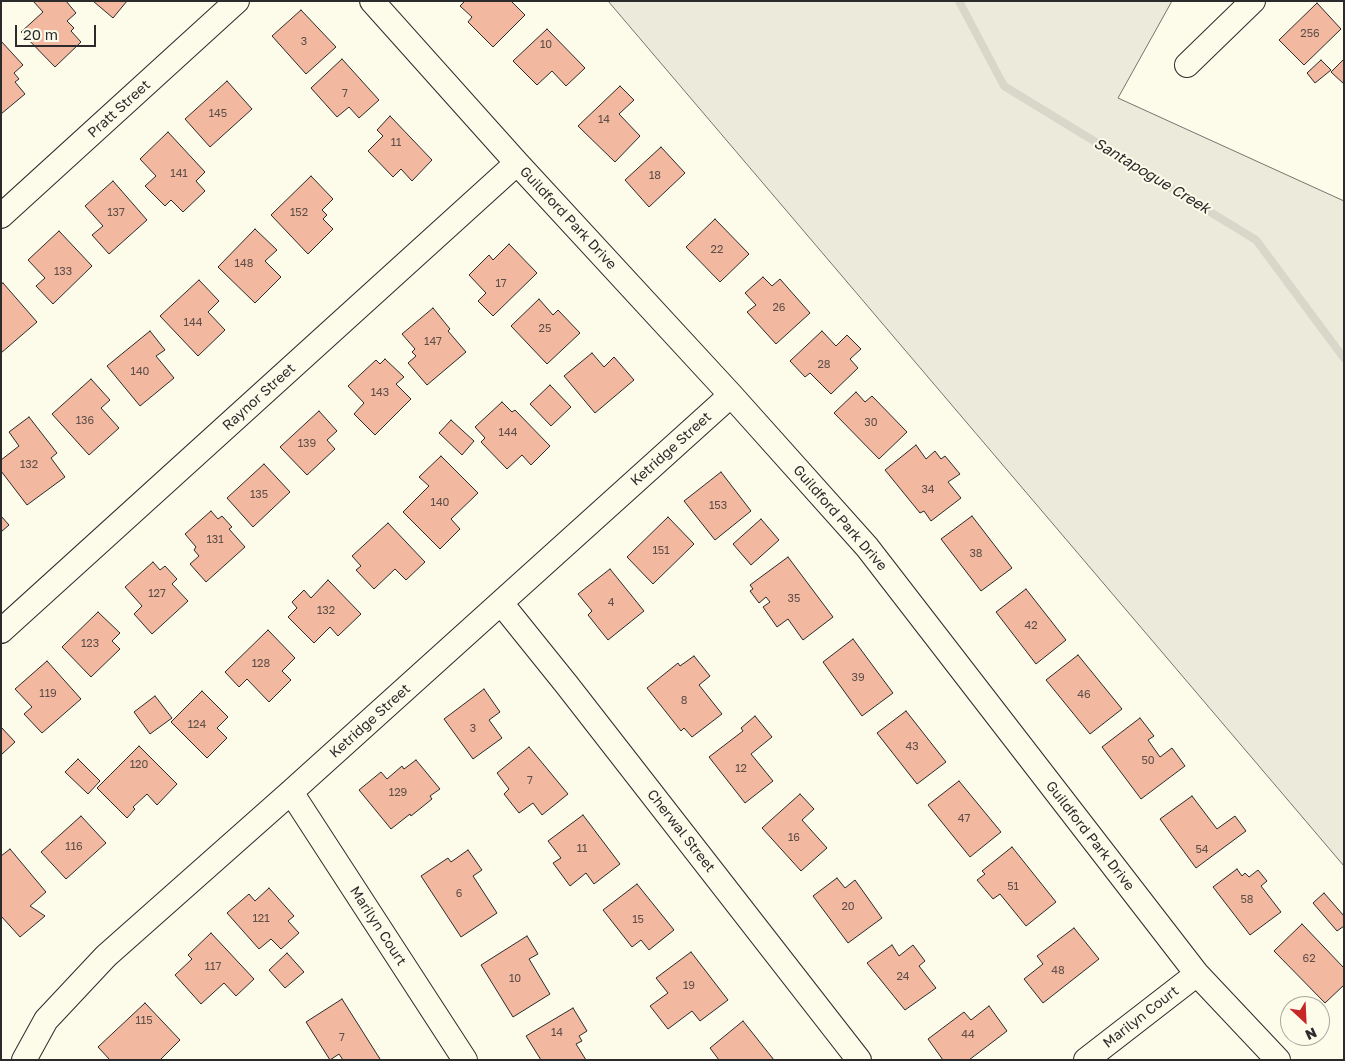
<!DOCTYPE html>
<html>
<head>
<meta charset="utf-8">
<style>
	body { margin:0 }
	#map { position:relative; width:1345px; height:1061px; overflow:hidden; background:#fdfbea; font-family:"Golos Text",sans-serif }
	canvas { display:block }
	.frame { position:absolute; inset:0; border:2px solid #2b2b2b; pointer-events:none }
	.north { position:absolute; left:1280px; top:996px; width:50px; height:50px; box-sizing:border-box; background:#fdfbea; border:1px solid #a9a89e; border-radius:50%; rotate:155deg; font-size:14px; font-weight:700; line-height:20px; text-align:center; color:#2b2b2b }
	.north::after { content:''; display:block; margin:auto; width:18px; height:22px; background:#c62828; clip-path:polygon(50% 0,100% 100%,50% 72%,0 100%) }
	.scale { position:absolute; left:15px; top:25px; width:81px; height:22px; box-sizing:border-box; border:2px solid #2b2b2b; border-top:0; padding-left:6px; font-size:15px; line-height:18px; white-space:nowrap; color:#2b2b2b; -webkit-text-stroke:4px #fdfbea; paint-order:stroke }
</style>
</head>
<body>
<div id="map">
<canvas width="1345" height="1061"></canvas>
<div class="frame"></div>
<div class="north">N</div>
<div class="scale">20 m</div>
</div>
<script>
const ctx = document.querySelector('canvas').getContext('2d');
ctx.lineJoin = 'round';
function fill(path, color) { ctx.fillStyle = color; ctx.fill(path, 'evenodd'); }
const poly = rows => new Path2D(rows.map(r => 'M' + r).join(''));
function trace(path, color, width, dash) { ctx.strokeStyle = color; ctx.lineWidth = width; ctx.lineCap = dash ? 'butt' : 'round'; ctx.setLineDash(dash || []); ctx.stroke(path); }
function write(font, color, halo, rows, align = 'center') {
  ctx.font = font + ' "Golos Text",sans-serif'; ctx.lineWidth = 4; ctx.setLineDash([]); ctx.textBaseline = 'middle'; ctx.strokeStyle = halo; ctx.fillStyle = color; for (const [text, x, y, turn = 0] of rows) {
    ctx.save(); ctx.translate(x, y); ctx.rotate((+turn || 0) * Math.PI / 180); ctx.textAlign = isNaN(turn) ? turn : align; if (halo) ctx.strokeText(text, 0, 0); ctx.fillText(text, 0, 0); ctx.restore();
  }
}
const green = poly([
	[608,1,1172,1,1118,98,1344,201,1344,866,608,1]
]);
fill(green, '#ecebdb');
trace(green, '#74746e', 1);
trace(poly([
	[959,1,1004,86,1256,240,1344,358]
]), '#d8d7c9', 8);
const building = poly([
	[33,1,66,1,76,13,67,21,74,28,71,31,81,42,55,67,21,32,43,12,33,1],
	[93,1,127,1,113,18,93,1],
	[465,1,511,1,525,15,493,47,468,22,472,17,460,6,465,1],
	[1317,3,1341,29,1304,65,1279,40,1317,3],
	[301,10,336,47,306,74,272,36,301,10],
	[547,29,585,68,566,86,552,71,537,85,513,61,547,29],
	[1,41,23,65,14,73,19,79,15,82,25,94,1,114,1,41],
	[342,59,379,100,359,118,349,107,337,117,311,88,342,59],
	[1344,59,1344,84,1331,72,1344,59],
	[1321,60,1331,70,1315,83,1307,73,1321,60],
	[227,81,252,109,210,147,185,119,227,81],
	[620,86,634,100,619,114,640,136,615,162,578,126,620,86],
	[390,116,432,160,412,181,401,169,393,177,368,151,383,136,377,130,390,116],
	[168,132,205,172,196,181,205,191,183,212,171,200,165,206,145,186,156,176,140,159,168,132],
	[661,147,685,173,649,207,625,180,661,147],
	[311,176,333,199,322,210,327,215,323,219,333,229,308,254,271,215,311,176],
	[113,181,147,220,109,254,92,235,103,226,85,206,113,181],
	[715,219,749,254,720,282,686,247,715,219],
	[255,229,277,250,265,261,281,277,255,303,218,267,255,229],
	[59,231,92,266,53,304,36,286,45,278,28,260,59,231],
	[509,244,537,273,493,316,478,301,486,293,469,275,489,255,493,260,509,244],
	[763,277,772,286,780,279,810,313,776,344,747,312,756,305,745,293,763,277],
	[199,280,219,301,208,312,225,330,198,356,160,316,199,280],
	[3,283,37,322,1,353,1,284,3,283],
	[539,299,553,315,558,310,580,333,547,364,511,326,539,299],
	[433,308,450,329,448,331,466,352,427,385,408,363,416,356,412,352,415,349,402,334,433,308],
	[150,331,165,350,156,356,174,378,140,406,107,366,150,331],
	[822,331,836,346,847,335,861,349,850,359,858,368,831,394,810,373,805,377,790,361,822,331],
	[592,353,604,367,614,357,634,380,595,413,564,376,592,353],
	[385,359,404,377,396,384,411,399,375,435,354,414,364,403,348,386,376,360,380,364,385,359],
	[91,379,110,400,101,408,119,428,89,455,52,414,91,379],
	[550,385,571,407,551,426,530,404,550,385],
	[856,392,865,402,872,396,907,432,879,459,834,413,856,392],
	[502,402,512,412,515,410,550,446,531,465,522,455,507,469,481,442,485,438,475,427,502,402],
	[319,411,337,431,327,440,335,449,307,475,280,447,319,411],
	[29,417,57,453,51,458,65,477,27,505,1,471,1,460,19,446,9,432,29,417],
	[451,420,474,441,462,455,439,433,451,420],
	[916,445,926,459,935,451,941,459,945,456,960,474,948,482,961,498,931,521,924,511,920,513,885,470,916,445],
	[441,456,478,493,451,519,460,529,440,549,403,512,429,486,419,477,441,456],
	[264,464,290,492,253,527,227,498,264,464],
	[721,472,751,511,715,540,684,501,721,472],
	[211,511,218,519,222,516,232,527,229,529,245,547,206,582,190,564,199,556,194,550,196,547,185,534,211,511],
	[1,516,9,525,1,532,1,516],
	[972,516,1012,568,981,591,941,539,972,516],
	[668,517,694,544,653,584,627,557,668,517],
	[761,519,779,540,751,565,733,544,761,519],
	[388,523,425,562,406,580,395,569,374,589,356,570,361,566,352,556,388,523],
	[788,557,833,617,803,640,788,619,777,627,763,607,770,602,766,597,759,603,750,591,753,589,750,585,788,557],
	[153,562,160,570,165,566,177,579,172,584,188,601,152,634,134,614,142,606,125,587,153,562],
	[610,569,644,611,608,640,588,615,592,611,578,594,610,569],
	[328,580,361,614,338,636,330,627,314,643,288,617,297,608,292,602,304,590,311,598,328,580],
	[1026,589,1066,640,1036,664,996,612,1026,589],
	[98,612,120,633,112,641,120,649,91,677,62,647,98,612],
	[268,630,295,658,282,671,291,680,269,702,247,679,239,687,225,672,268,630],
	[853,639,893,693,862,716,823,662,853,639],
	[1078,655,1122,709,1090,734,1046,680,1078,655],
	[694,656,710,676,699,685,722,714,692,737,684,728,681,731,647,688,678,663,680,666,694,656],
	[47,661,81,699,42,733,24,714,32,707,15,689,47,661],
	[484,689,500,712,489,720,502,738,473,759,444,719,484,689],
	[202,691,228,717,217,728,227,738,207,758,171,722,202,691],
	[155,696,172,718,150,734,134,712,155,696],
	[906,711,946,762,917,784,877,733,906,711],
	[755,716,772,737,751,754,773,781,745,803,709,757,743,731,741,728,755,716],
	[1140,718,1154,736,1148,740,1160,757,1172,748,1185,766,1141,799,1102,747,1140,718],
	[1,727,15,742,1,755,1,727],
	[139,746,177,784,157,805,147,794,133,807,135,809,127,818,97,788,139,746],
	[529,747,568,794,542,815,533,803,519,813,504,794,509,789,497,773,529,747],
	[78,759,100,781,88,794,65,772,78,759],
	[416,760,440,789,430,796,432,799,411,816,410,814,391,829,359,790,381,772,387,779,402,766,404,769,416,760],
	[959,781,1001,832,970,857,928,805,959,781],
	[800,794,814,809,802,820,827,848,801,871,762,828,800,794],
	[1192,796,1217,829,1235,816,1246,831,1196,868,1160,819,1192,796],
	[583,815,620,864,594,884,586,873,570,886,553,863,561,858,548,841,583,815],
	[81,816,106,843,66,879,41,852,81,816],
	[1012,847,1056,902,1026,926,1000,894,993,899,977,880,985,874,982,871,1012,847],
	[10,849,46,892,30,906,45,916,20,937,1,916,1,856,10,849],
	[468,850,482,870,473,876,497,913,461,937,421,876,448,858,451,862,468,850],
	[1237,869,1242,876,1245,873,1249,877,1258,870,1267,881,1261,886,1281,912,1250,935,1213,887,1237,869],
	[837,878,845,888,855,880,882,918,848,943,813,896,837,878],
	[637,884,674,930,649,950,641,940,632,947,603,910,637,884],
	[269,888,294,916,288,921,299,933,281,949,271,939,259,949,227,913,249,894,255,901,269,888],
	[1324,893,1344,916,1344,926,1337,931,1313,903,1324,893],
	[1302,924,1344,968,1344,985,1325,1003,1274,951,1302,924],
	[1074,928,1099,959,1043,1003,1024,979,1043,964,1037,956,1074,928],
	[211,933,254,979,236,996,224,983,201,1004,175,975,192,959,188,955,211,933],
	[527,936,538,954,529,959,550,994,513,1017,481,965,527,936],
	[892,945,899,956,913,945,925,961,919,966,936,988,905,1010,867,963,892,945],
	[691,952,728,1000,700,1021,692,1011,668,1029,650,1006,668,993,656,978,691,952],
	[287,953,304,972,285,988,269,970,287,953],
	[342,999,380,1059,380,1060,343,1060,339,1054,330,1060,306,1022,342,999],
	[145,1003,180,1040,160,1060,110,1060,98,1047,145,1003],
	[989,1006,1007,1031,969,1060,943,1060,928,1039,964,1012,971,1020,989,1006],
	[573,1008,587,1031,579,1036,582,1041,576,1044,586,1060,541,1060,526,1036,573,1008],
	[743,1021,774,1060,719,1060,710,1048,743,1021]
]);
fill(building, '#f2b8a0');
trace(building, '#2b2b2b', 1);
const street = poly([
	[372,1,517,163,731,395,867,547,1197,974,1278,1060],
	[1187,65,1253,1],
	[1,216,237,1],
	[501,603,567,685,859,1060],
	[1,631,517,163],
	[291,792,465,1060],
	[24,1060,46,1020,106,956,291,792,731,395],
	[1086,1060,1197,974]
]);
trace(street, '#2b2b2b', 26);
trace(street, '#fdfbea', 24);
write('11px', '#5d4e48', null, [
	["256",1310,34],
	["3",304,42],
	["10",546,45],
	["7",345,94],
	["145",218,114],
	["14",604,120],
	["11",396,143],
	["141",179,174],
	["18",655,176],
	["137",116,213],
	["152",299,213],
	["22",717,250],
	["148",244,264],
	["133",63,272],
	["17",501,284],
	["26",779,308],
	["144",193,323],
	["25",545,329],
	["147",433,342],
	["28",824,365],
	["140",140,372],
	["143",380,393],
	["136",85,421],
	["30",871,423],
	["144",508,433],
	["139",307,444],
	["132",29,465],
	["34",928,490],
	["135",259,495],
	["140",440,503],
	["153",718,506],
	["131",215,540],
	["151",661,551],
	["38",976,554],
	["127",157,594],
	["35",794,599],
	["4",611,603],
	["132",326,611],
	["42",1031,626],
	["123",90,644],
	["128",261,664],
	["39",858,678],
	["119",48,694],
	["46",1084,695],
	["8",684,701],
	["124",197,725],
	["3",473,729],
	["43",912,747],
	["50",1148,761],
	["120",139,765],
	["12",741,769],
	["7",530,781],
	["129",398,793],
	["47",964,819],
	["16",794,838],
	["116",74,847],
	["11",582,849],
	["54",1202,850],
	["51",1013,887],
	["6",459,894],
	["58",1247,900],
	["20",848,907],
	["121",261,919],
	["15",638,920],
	["62",1309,959],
	["117",213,967],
	["48",1058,971],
	["24",903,977],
	["10",515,979],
	["19",689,986],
	["115",144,1021],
	["14",557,1033],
	["44",968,1035],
	["7",342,1038]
]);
write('14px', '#2b2b2b', '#fdfbea', [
	["Pratt Street",119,109,-42],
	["Guildford Park Drive",568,218,47],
	["Raynor Street",259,397,-42],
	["Ketridge Street",671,449,-42],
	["Guildford Park Drive",840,518,49],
	["Ketridge Street",370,721,-42],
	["Cherwal Street",681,831,52],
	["Guildford Park Drive",1090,836,52],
	["Marilyn Court",378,926,57],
	["Marilyn Court",1141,1017,-38]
]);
write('italic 15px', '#2b2b2b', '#fdfbea', [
	["Santapogue Creek",1152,176,31]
]);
</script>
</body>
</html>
